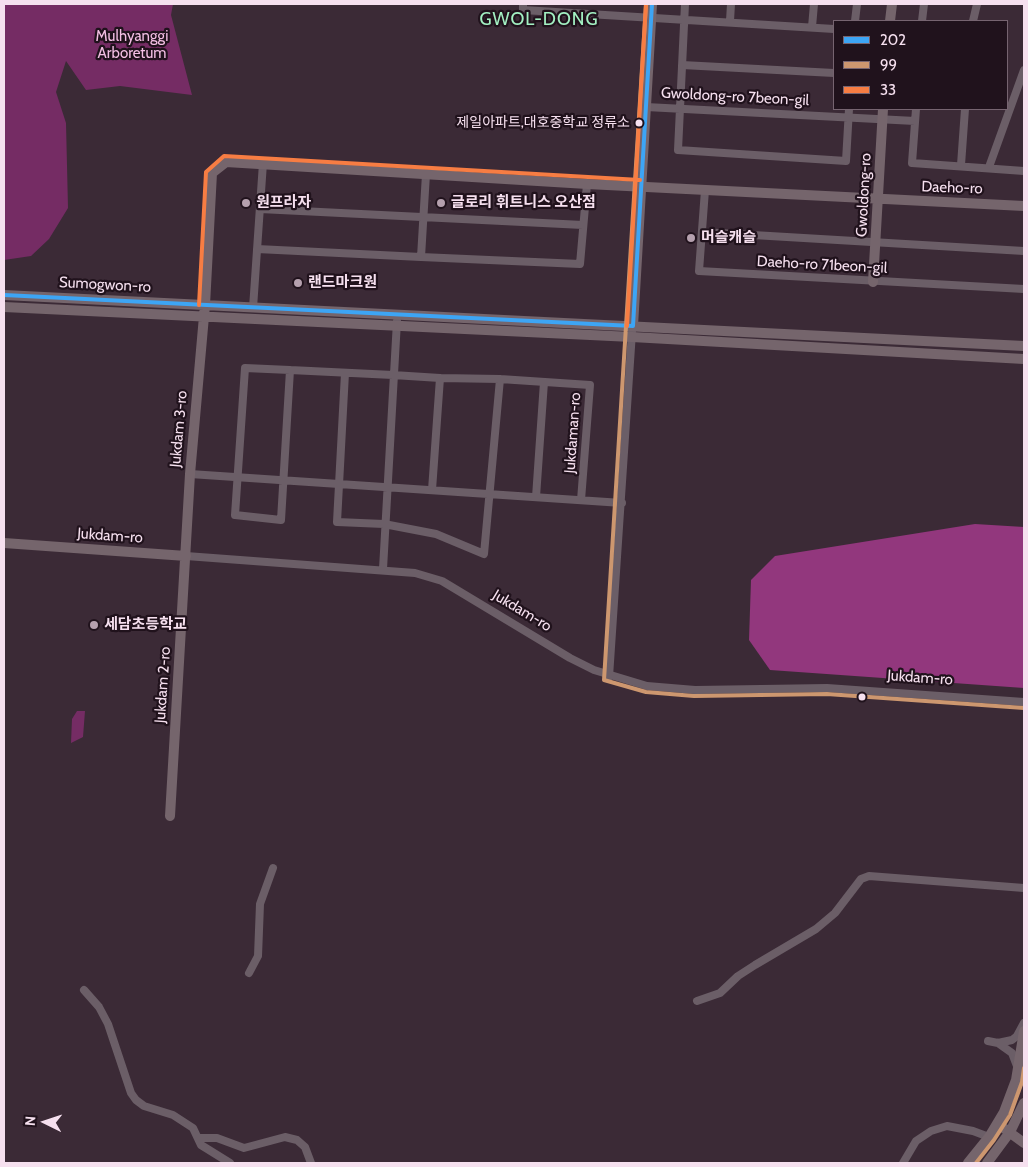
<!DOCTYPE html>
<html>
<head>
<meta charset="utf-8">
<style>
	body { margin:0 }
	#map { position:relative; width:1028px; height:1167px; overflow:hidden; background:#3b2a36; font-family:Cabin,sans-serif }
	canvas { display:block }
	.frame { position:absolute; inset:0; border:5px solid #f6e0ef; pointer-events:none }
	.legend { position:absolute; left:833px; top:20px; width:175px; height:90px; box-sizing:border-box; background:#20121c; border:1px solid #766470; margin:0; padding:6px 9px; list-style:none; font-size:15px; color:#f6e0ef }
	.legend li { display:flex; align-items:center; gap:10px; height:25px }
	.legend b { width:25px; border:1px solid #766470 }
	.north { position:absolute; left:20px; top:1097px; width:50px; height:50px; -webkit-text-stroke:4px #20121c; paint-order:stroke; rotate:274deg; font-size:14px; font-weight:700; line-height:20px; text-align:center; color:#f6e0ef }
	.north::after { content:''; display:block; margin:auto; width:18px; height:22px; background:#f6e0ef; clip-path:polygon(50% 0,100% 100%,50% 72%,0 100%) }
</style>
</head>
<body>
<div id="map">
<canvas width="1028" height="1167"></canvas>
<div class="frame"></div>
<ul class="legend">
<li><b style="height:6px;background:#3da5f5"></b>202</li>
<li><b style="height:6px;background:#cd976f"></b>99</li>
<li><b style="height:6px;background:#f77d43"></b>33</li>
</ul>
<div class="north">N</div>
</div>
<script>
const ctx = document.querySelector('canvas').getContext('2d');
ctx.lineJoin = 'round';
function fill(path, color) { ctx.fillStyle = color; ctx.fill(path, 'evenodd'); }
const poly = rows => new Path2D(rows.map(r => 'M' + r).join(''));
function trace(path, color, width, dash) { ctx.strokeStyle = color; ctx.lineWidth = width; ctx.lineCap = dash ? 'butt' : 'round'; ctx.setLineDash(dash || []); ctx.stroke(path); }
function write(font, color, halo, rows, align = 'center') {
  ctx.font = font + ' Cabin,"Noto Sans KR",sans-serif'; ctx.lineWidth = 4.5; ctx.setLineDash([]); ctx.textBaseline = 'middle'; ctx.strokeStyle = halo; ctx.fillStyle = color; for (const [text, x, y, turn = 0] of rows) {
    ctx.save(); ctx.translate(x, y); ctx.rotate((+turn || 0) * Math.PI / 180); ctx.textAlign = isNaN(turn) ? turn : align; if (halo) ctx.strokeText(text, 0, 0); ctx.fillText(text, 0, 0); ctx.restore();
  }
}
fill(poly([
	[4,4,173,4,171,15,192,95,120,86,86,90,66,61,56,92,66,123,68,208,49,239,31,256,4,260],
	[77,711,85,711,83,737,71,743,72,719]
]), '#752c64');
fill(poly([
	[975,524,1024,527,1024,688,770,670,749,640,751,580,775,556]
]), '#92377d');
trace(poly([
	[523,4,523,10,834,29],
	[685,4,678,150,846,161,849,109],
	[730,21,731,4],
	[855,21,857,4],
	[922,21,924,4],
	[973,21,977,4],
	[812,27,814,4],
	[682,65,834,73],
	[646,107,915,121],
	[916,109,912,163,1024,171],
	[961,165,965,109],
	[989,167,1024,70],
	[426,174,421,257,580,264,587,184],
	[705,190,699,271,1024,289],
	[260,209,583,225],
	[702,232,1024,251],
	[257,249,421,257],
	[253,308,263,163],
	[290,370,281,520,235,515,245,368,290,370,393,375,440,378,500,379,590,385,581,500],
	[345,373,337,522,384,524,436,534,484,554,500,379],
	[190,474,622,503],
	[432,490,440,378],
	[536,497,544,382],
	[186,556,415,573,442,581,570,658,594,670,647,686,695,690,827,688,1024,702],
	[383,569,397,321],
	[609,677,632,332],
	[249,973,258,956,260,904,273,868],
	[84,990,99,1007,108,1024,131,1093,136,1100,144,1106,173,1115,193,1128,201,1145,230,1163],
	[697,1001,720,993,738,976,755,965,816,929,835,913,861,879,869,876,1024,888],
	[988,1041,998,1043,1012,1040,1017,1036,1024,1023],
	[998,1043,1012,1053,1017,1066],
	[198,1138,217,1138,244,1148,285,1137,297,1140,305,1147,311,1163],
	[903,1163,916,1141,931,1131,947,1126,973,1131,989,1137]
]), '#6b5e67', 8);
trace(poly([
	[890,21,892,4],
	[873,282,883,109],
	[4,295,1024,346],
	[4,307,632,337,1024,359],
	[633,326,652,4],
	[4,543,186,556],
	[170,816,190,474,205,305,212,173,226,162,587,184,1024,206],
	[998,1124,1024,1143],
	[968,1163,989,1137,1004,1112,1016,1080,1024,1031],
	[987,1163,1010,1132,1024,1103]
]), '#75656c', 10);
trace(poly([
	[4,295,633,326,652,4]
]), '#3da5f5', 4);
trace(poly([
	[646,4,604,680,646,692,694,696,827,694,1024,708],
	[976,1163,994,1140,1010,1115,1022,1082,1024,1068]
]), '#cd976f', 4);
trace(poly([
	[199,305,206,172,224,156,640,180],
	[627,326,646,4]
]), '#f77d43', 4);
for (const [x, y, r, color] of [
	[639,123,4.5,"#f6e0ef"],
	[246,203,5,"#b5a0ae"],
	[441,203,5,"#b5a0ae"],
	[691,238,5,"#b5a0ae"],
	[298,283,5,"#b5a0ae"],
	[94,625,5,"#b5a0ae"],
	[862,697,4.5,"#f6e0ef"]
]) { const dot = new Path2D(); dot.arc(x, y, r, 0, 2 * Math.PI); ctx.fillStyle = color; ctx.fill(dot); trace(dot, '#20121c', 2); }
write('14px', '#f6e0ef', '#20121c', [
	["제일아파트,대호중학교 정류소",630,123]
], 'right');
write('15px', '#f4bfe4', '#20121c', [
	["Mulhyanggi",132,37],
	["Arboretum",132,54]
]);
write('15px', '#f6e0ef', '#20121c', [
	["Gwoldong-ro 7beon-gil",735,97,3],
	["Daeho-ro",952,188,2],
	["Gwoldong-ro",864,195,-87],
	["Daeho-ro 71beon-gil",822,265,3],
	["Sumogwon-ro",105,285,3],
	["Jukdam 3-ro",179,429,-85],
	["Jukdaman-ro",573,433,-86],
	["Jukdam-ro",110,536,4],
	["Jukdam-ro",522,611,31],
	["Jukdam-ro",920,678,4],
	["Jukdam 2-ro",163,685,-86]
]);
write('bold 15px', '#f6e0ef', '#20121c', [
	["원프라자",256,203],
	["글로리 휘트니스 오산점",451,203],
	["머슬캐슬",701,238],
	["랜드마크원",308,283],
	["세담초등학교",104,625]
], 'left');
ctx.letterSpacing = '1px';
write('18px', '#a3f1c3', '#20121c', [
	["GWOL-DONG",539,20]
]);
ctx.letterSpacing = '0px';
</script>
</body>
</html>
